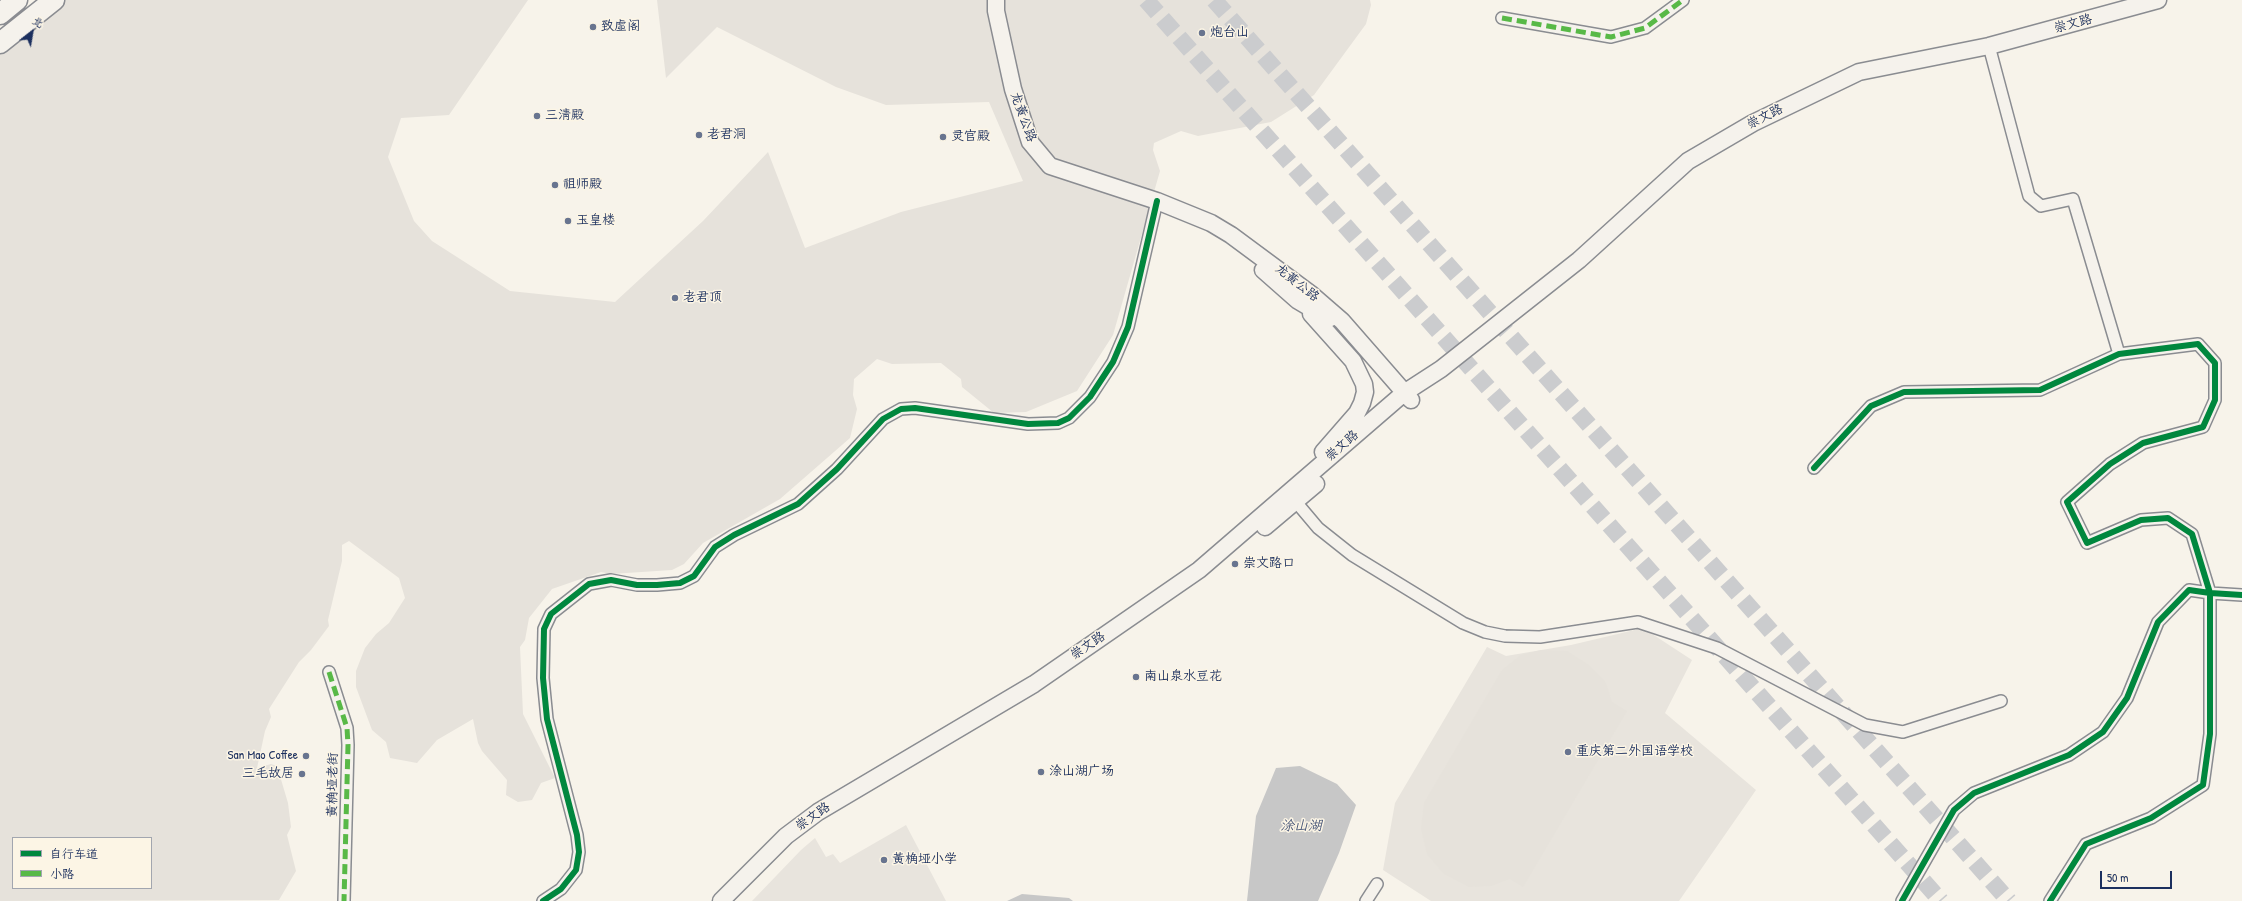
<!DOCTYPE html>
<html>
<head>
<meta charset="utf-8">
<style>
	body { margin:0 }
	#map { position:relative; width:2242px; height:901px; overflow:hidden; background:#f7f3ea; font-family:"Patrick Hand","LXGW WenKai TC",sans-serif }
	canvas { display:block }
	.legend { position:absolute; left:12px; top:837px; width:140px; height:52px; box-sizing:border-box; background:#fcf5e5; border:1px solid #a2a6af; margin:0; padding:5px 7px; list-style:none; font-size:12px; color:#1b2f5e }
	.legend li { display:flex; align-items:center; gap:8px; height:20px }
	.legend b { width:20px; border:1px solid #a2a6af }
	.north { position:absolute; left:12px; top:12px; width:40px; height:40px; -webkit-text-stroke:3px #fcf5e5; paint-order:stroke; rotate:31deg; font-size:11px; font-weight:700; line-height:16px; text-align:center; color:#1b2f5e }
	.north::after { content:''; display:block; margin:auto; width:14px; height:18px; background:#1b2f5e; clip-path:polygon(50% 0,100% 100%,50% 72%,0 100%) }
	.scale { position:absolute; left:2100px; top:871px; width:72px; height:18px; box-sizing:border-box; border:2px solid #1b2f5e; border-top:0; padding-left:5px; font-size:12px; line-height:14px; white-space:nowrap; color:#1b2f5e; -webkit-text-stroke:3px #fcf5e5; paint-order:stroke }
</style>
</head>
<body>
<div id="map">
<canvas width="2242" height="901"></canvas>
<ul class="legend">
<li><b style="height:5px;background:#00873e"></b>自行车道</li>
<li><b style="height:5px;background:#58b947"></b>小路</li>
</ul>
<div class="north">北</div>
<div class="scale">50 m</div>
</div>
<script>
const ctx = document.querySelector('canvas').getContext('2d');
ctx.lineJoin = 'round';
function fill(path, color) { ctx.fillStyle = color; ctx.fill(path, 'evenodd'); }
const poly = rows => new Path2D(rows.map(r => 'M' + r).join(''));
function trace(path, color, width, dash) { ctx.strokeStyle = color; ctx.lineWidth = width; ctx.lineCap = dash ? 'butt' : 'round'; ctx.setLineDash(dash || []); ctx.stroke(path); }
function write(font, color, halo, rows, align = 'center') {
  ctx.font = font + ' "Patrick Hand","LXGW WenKai TC",sans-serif'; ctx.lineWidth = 3; ctx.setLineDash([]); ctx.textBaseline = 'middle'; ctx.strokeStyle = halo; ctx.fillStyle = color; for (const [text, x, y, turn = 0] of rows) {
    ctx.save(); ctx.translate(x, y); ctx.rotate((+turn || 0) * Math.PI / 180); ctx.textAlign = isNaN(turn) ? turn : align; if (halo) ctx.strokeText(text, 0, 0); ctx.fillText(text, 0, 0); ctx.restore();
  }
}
fill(poly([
	[1643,628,1692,660,1665,713,1756,790,1679,901,1431,901,1383,870,1395,803,1487,647,1506,656,1571,645],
	[906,825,946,901,752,901,801,850,815,838,826,857,833,854,840,863]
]), '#e8e4dd');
fill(poly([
	[57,0,528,0,449,115,401,118,388,157,414,221,432,241,510,291,615,302,703,221,768,152,805,248,901,212,1023,181,989,102,886,105,836,87,717,27,666,78,657,0,1370,0,1371,5,1366,24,1314,95,1271,122,1198,136,1181,131,1154,143,1153,150,1160,171,1113,335,1077,391,1026,412,994,413,962,387,961,379,941,363,892,364,877,359,854,379,853,395,857,409,850,438,780,499,703,543,684,564,672,570,611,574,601,572,552,589,529,618,525,640,520,647,523,714,555,778,541,783,532,800,518,802,506,795,507,780,482,751,478,743,473,719,437,740,417,763,390,758,386,742,372,730,356,687,356,671,365,648,376,634,389,623,405,598,399,578,349,541,342,545,342,561,328,620,329,626,311,650,299,662,269,709,271,717,265,731,257,768,271,764,277,766,288,803,291,827,287,835,296,871,279,900,0,901,0,44],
	[13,838,151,838,151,888,13,888],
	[1541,650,1567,651,1589,665,1606,683,1612,702,1627,711,1523,887,1510,879,1491,886,1469,887,1444,874,1427,854,1421,829,1424,803,1502,670,1521,655]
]), '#e6e2db');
fill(poly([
	[1300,766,1337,784,1356,805,1339,853,1318,901,1247,901,1256,816,1276,768],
	[1022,894,1069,898,1073,901,1007,901]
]), '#c7c7c7');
trace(poly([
	[1146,0,1941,901],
	[1214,0,2009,901]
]), '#cbccce', 17, [17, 8]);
const street = poly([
	[1502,18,1611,37,1645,28,1683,0],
	[1989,46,2029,196,2041,206,2073,199,2119,354],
	[1814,468,1871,406,1904,392,2040,390,2119,354,2198,344,2215,363,2215,400,2203,427,2143,443,2110,464,2067,502,2087,543,2141,520,2168,518,2192,534,2210,593,2242,595],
	[1291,496,1318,528,1352,555,1463,623,1485,632,1505,636,1540,637,1638,622,1717,648,1865,725,1903,732,2001,701],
	[329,672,347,728,348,745,344,901],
	[543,901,561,889,576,870,579,852,577,835,547,719,543,678,544,629,551,614,589,584,611,580,637,585,657,585,680,583,694,576,715,547,734,535,798,504,837,469,883,419,901,409,915,408,1028,424,1058,423,1069,418,1090,397,1113,362,1128,327,1157,201],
	[1366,901,1377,884],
	[1902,901,1954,810,1974,793,2069,755,2103,732,2127,698,2158,622,2189,590,2210,593,2210,734,2203,785,2151,818,2086,844,2050,901]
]);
const secondary = poly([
	[996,0,996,11,1013,89,1030,142,1050,166,1157,201,1211,223,1231,235,1312,295,1342,321,1411,400],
	[1263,270,1297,300,1329,319],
	[1311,314,1353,361,1364,384,1365,392,1362,403,1357,413,1323,452],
	[1265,527,1316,484],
	[721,901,786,836,818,812,1034,684,1199,570,1404,393,1441,369,1579,260,1688,161,1753,123,1859,72,1989,46,2158,0]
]);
const highway = poly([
	[0,14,17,0],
	[0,43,54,0]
]);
trace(street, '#8a8c91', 14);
trace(secondary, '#8a8c91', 19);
trace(highway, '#8a8c91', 23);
trace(street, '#f5f2ec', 11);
trace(secondary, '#f5f2ec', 16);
trace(highway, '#f5f2ec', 20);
trace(poly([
	[1502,18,1611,37,1645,28,1683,0],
	[329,672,347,728,348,745,344,901]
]), '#58b947', 5, [10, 5]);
trace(poly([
	[1814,468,1871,406,1904,392,2040,390,2119,354,2198,344,2215,363,2215,400,2203,427,2143,443,2110,464,2067,502,2087,543,2141,520,2168,518,2192,534,2210,593,2242,595],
	[543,901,561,889,576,870,579,852,577,835,547,719,543,678,544,629,551,614,589,584,611,580,637,585,657,585,680,583,694,576,715,547,734,535,798,504,837,469,883,419,901,409,915,408,1028,424,1058,423,1069,418,1090,397,1113,362,1128,327,1157,201],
	[1902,901,1954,810,1974,793,2069,755,2103,732,2127,698,2158,622,2189,590,2210,593,2210,734,2203,785,2151,818,2086,844,2050,901]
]), '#00873e', 6);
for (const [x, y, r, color] of [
	[593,27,4,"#68748f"],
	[1202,33,4,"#68748f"],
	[537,116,4,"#68748f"],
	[699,135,4,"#68748f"],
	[943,137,4,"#68748f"],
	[555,185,4,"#68748f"],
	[568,221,4,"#68748f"],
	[675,298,4,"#68748f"],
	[1235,564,4,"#68748f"],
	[1136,677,4,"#68748f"],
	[1568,752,4,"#68748f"],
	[306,756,4,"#68748f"],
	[1041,772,4,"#68748f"],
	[302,774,4,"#68748f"],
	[884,860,4,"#68748f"]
]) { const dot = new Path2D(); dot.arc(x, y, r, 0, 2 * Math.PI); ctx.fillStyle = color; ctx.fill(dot); trace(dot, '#fcf5e5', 1.5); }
write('13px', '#1b2f5e', '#fcf5e5', [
	["崇文路",2073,24,-15],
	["龙黄公路",1023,117,70],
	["崇文路",1765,117,-27],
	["龙黄公路",1297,283,38],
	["崇文路",1342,446,-41],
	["崇文路",1088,646,-34],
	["黄桷垭老街",333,785,-89],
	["崇文路",813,817,-35]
]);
write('13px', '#1b2f5e', '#fcf5e5', [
	["致虚阁",601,27],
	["炮台山",1210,33],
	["三清殿",545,116],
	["老君洞",707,135],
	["灵官殿",951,137],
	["祖师殿",563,185],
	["玉皇楼",576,221],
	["老君顶",683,298],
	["崇文路口",1243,564],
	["南山泉水豆花",1144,677],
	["重庆第二外国语学校",1576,752],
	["San Mao Coffee",298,756,"right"],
	["涂山湖广场",1049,772],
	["三毛故居",294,774,"right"],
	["黄桷垭小学",892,860]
], 'left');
write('italic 14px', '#485779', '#fcf5e5', [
	["涂山湖",1301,826]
]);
</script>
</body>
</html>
